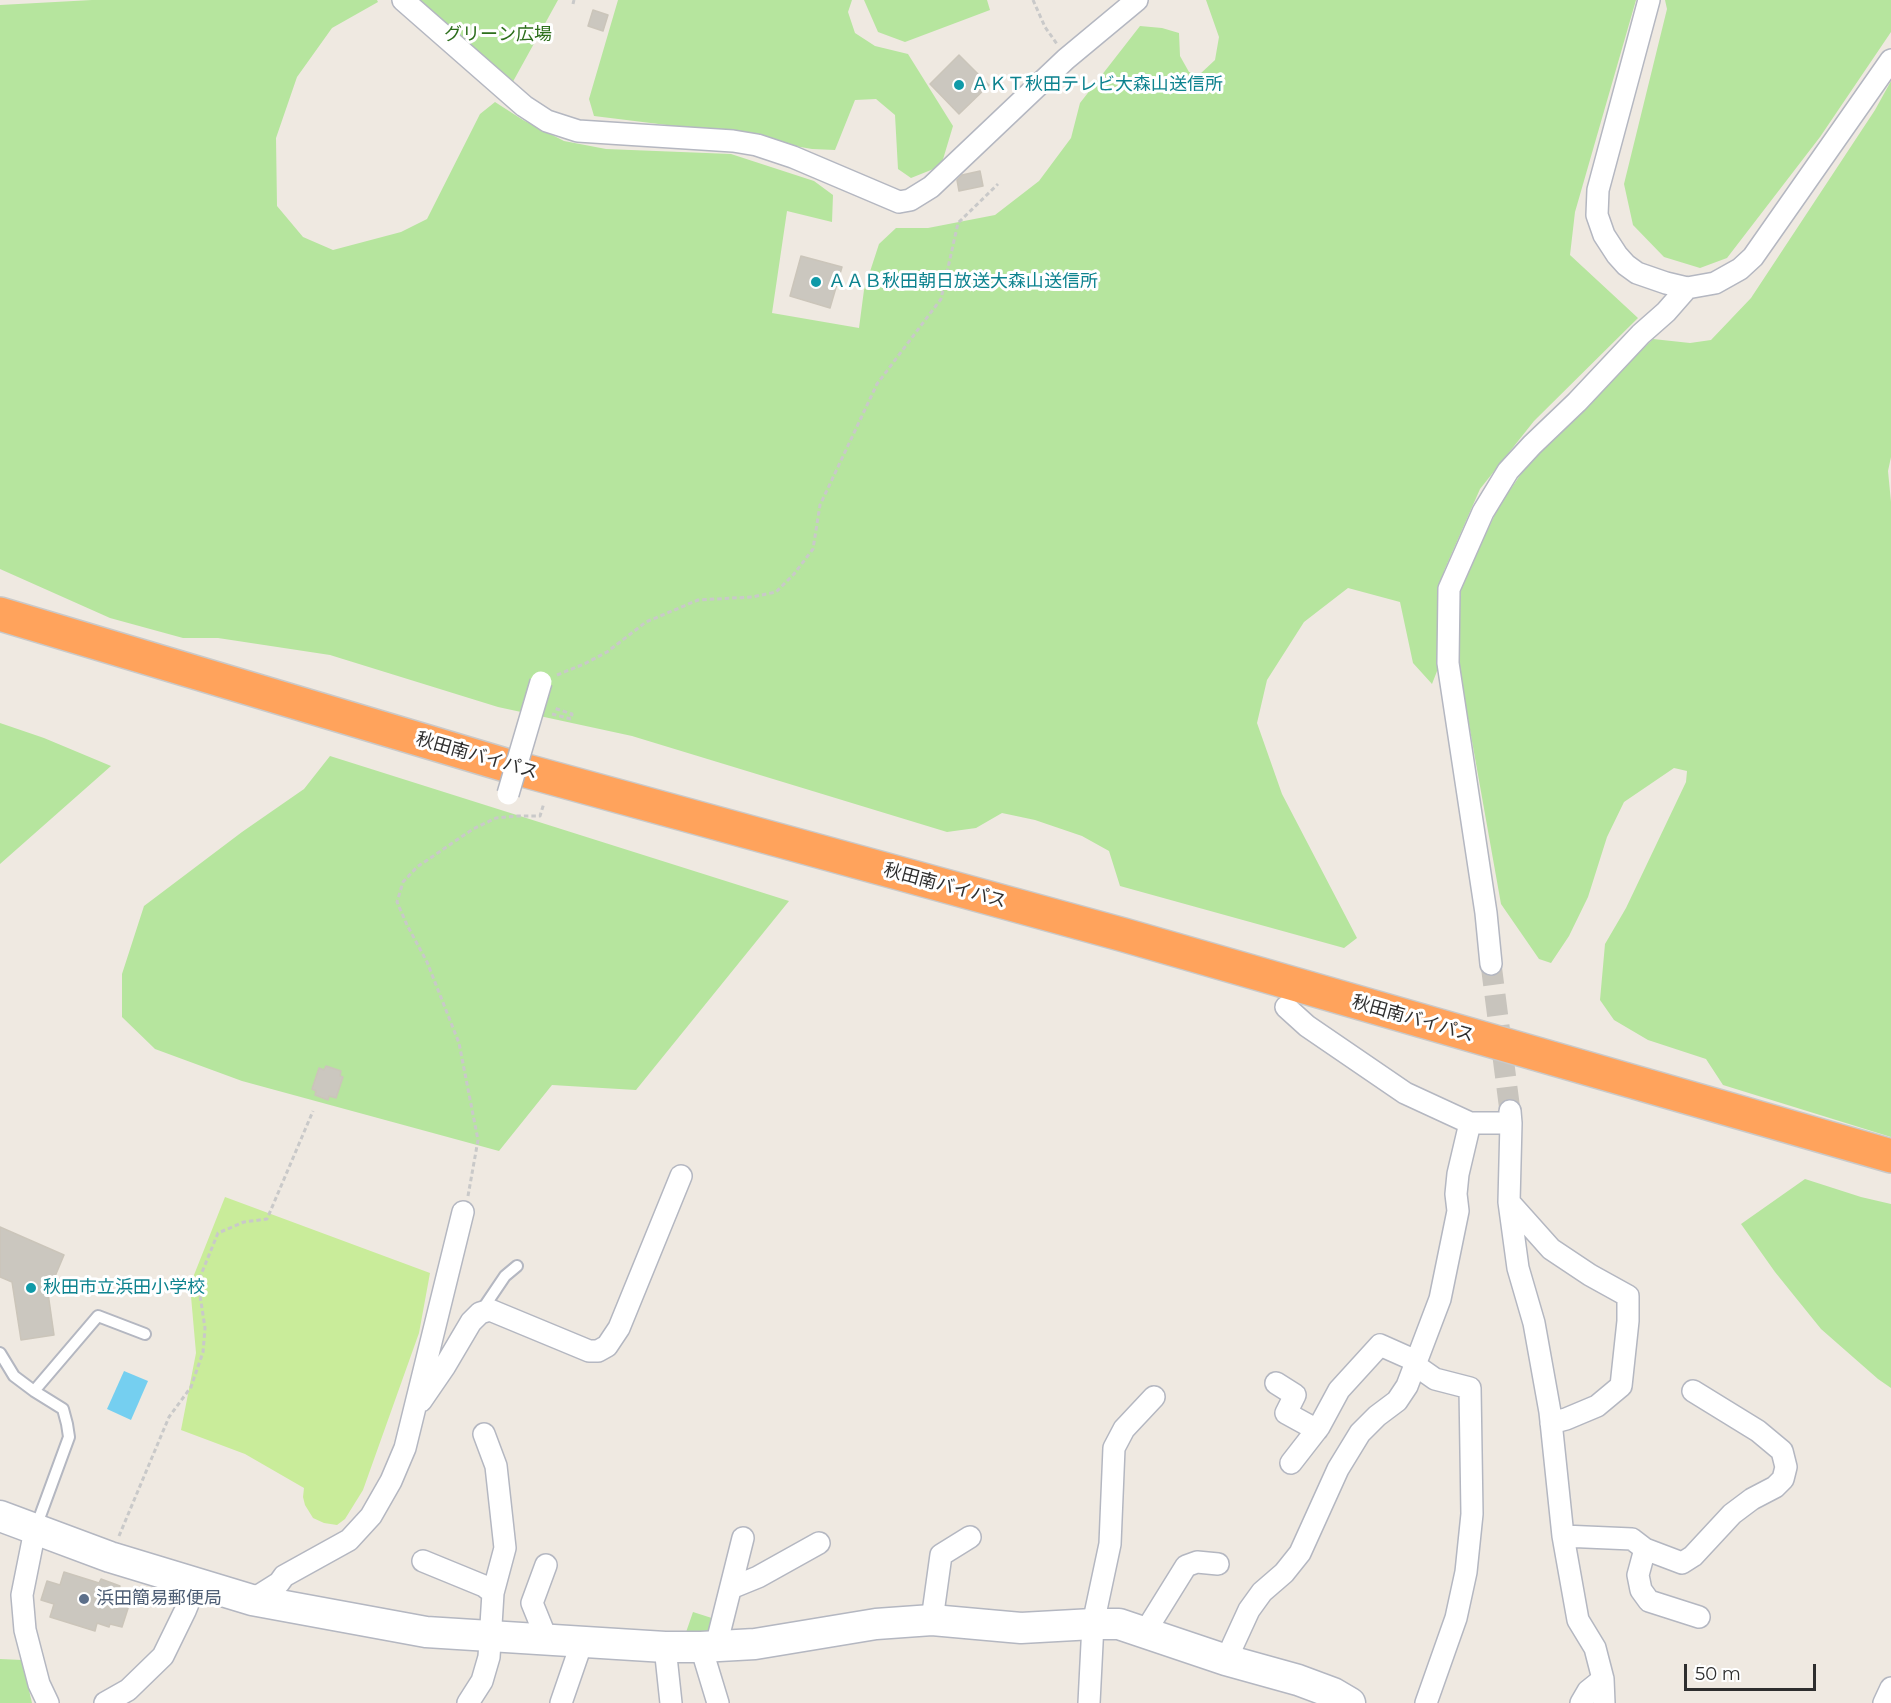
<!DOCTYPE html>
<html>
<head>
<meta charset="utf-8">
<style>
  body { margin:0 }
  #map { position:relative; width:1891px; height:1703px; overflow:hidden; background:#efe9e1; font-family:Montserrat,sans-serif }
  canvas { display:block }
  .scale { position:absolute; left:1684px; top:1664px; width:132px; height:27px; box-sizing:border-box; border:3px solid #2e2e2e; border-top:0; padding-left:8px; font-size:18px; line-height:21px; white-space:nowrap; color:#2e2e2e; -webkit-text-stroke:4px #fff; paint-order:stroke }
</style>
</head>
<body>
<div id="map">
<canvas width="1891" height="1703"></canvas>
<div class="scale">50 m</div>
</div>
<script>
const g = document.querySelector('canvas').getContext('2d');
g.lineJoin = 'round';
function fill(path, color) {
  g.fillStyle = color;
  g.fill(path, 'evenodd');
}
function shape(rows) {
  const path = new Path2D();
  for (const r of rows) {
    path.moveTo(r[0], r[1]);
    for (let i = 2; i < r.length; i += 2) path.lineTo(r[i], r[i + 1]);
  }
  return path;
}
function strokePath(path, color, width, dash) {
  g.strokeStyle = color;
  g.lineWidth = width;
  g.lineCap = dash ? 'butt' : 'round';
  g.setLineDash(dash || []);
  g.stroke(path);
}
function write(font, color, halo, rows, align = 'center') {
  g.font = font + ' Montserrat,"Noto Sans JP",sans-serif';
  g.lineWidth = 6;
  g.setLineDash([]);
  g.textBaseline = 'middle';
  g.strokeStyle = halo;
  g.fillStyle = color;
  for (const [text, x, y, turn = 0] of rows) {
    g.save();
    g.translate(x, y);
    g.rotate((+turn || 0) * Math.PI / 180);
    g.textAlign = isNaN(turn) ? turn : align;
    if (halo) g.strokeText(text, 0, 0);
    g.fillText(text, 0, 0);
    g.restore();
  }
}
fill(shape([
  [92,0,377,0,378,2,332,28,297,77,276,138,277,206,303,237,333,250,401,232,427,219,480,114,495,102,523,120,564,141,606,149,731,154,814,181,833,195,832,222,787,211,772,313,859,328,864,290,879,244,896,228,928,228,995,215,1039,181,1071,138,1080,103,1140,26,1162,28,1179,33,1180,56,1189,72,1200,74,1215,60,1219,37,1206,0,1636,0,1575,212,1570,255,1638,318,1534,421,1480,489,1444,571,1439,666,1432,684,1413,663,1400,602,1348,588,1304,622,1267,680,1257,723,1282,794,1357,938,1344,948,1120,886,1109,851,1082,836,1035,820,1002,813,976,828,947,832,632,736,498,707,330,655,218,638,183,638,110,618,0,569,0,5],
  [395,0,558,0,510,87],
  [618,0,852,0,848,12,855,33,875,46,908,54,953,126,941,166,911,178,898,169,895,115,876,99,855,100,835,150,812,149,691,128,594,116,589,99],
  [864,0,987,0,990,10,905,42,878,32],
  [1665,0,1891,0,1891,32,1820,137,1727,258,1700,268,1664,257,1633,225,1624,184,1667,9],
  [1891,81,1891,457,1888,471,1891,502,1891,1137,1723,1085,1706,1059,1648,1040,1614,1020,1600,1000,1605,944,1626,908,1686,782,1687,771,1674,768,1624,802,1607,837,1588,897,1569,936,1551,963,1539,959,1501,904,1454,640,1462,584,1499,506,1534,455,1653,339,1690,343,1711,340,1751,298,1875,110],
  [0,723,44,738,111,766,0,864],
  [330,756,789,901,636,1090,552,1085,499,1151,242,1081,155,1049,122,1017,122,974,144,906,242,832,304,789],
  [1805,1179,1861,1197,1891,1204,1891,1388,1878,1379,1821,1329,1775,1272,1741,1224],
  [693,1612,718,1620,713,1641,683,1641],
  [0,1659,22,1660,32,1703,0,1703]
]), '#b6e59e');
fill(shape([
  [225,1197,430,1273,419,1333,363,1490,345,1519,337,1525,324,1523,313,1518,305,1505,303,1497,304,1488,245,1454,181,1430,196,1353,190,1285]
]), '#c9ec9a');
fill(shape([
  [124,1371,148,1381,131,1420,107,1409]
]), '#75cff0');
const building = shape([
  [593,10,608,15,603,31,588,26,593,10],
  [959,55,989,85,959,114,930,84,959,55],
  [980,171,983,186,959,191,957,180,962,175,980,171],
  [801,256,842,267,830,308,790,296,801,256],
  [326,1066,341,1071,340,1076,343,1077,336,1098,329,1096,328,1100,315,1095,316,1091,312,1089,319,1068,324,1070,326,1066],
  [0,1227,64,1255,48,1293,54,1335,21,1340,12,1282,0,1277,0,1227],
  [64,1572,99,1583,101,1579,120,1586,119,1589,133,1593,122,1627,110,1624,109,1627,97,1623,95,1631,50,1617,54,1604,41,1600,47,1581,60,1585,64,1572]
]);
fill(building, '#cbc7bf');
strokePath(building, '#cbc5ba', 1.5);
strokePath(shape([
  [1491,964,1510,1111]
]), '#c8c4bd', 21, [21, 10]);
const lane = shape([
  [482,1310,505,1276,517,1266],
  [0,1353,14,1376,34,1391,63,1409,67,1424,69,1437,36,1527],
  [34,1391,98,1316,145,1334]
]);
const street = shape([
  [403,0,524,106,547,121,578,131,733,141,757,145,793,157,899,202,910,200,931,187,1066,59,1137,0],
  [1649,0,1598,190,1597,215,1604,235,1617,255,1626,265,1637,273,1666,283,1687,288,1715,283,1740,269,1753,257,1891,60],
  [1491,964,1486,913,1448,663,1449,589,1483,512,1508,471,1532,445,1577,402,1641,334,1666,312,1687,288],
  [1286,1007,1307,1026,1405,1093,1470,1123,1511,1123],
  [1510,1111,1511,1123,1509,1202,1518,1268,1534,1323,1550,1412,1563,1536,1578,1620,1595,1648,1603,1679,1604,1703],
  [1509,1202,1551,1249,1590,1275,1628,1296,1628,1321,1621,1386,1597,1406,1566,1419,1551,1423],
  [1415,1365,1435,1379,1470,1388,1472,1514,1466,1572,1456,1618,1426,1703],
  [1276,1383,1295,1395,1286,1413,1317,1430],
  [421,1401,445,1366,471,1322,480,1313,490,1310,589,1351,598,1351,607,1346,619,1328,681,1176],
  [484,1434,496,1466,505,1548,493,1593],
  [1291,1463,1319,1427,1339,1390,1380,1345,1416,1361],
  [35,1530,22,1595,25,1630,39,1684,48,1703],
  [1563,1536,1632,1539,1645,1549,1682,1563,1693,1556,1732,1514,1752,1499,1775,1487,1783,1479,1786,1467,1782,1451,1758,1431,1693,1391],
  [1645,1549,1638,1575,1641,1590,1649,1601,1699,1617],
  [423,1561,484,1586,493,1593,489,1657,482,1681,468,1703],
  [546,1565,532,1603,547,1640],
  [731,1588,758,1577,819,1543],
  [252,1600,279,1583,284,1576,349,1540,371,1516,391,1481,405,1448,463,1212],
  [932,1620,941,1555,970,1537],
  [1145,1632,1186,1566,1197,1562,1218,1564],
  [716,1646,743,1538],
  [665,1647,671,1703],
  [701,1647,718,1703],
  [1226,1660,1249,1610,1262,1592,1284,1573,1300,1553,1338,1469,1360,1433,1377,1416,1397,1401,1407,1386,1440,1299,1458,1211,1456,1194,1458,1174,1470,1123],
  [105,1703,128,1690,163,1656,185,1611,196,1584],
  [561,1703,582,1642],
  [1089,1703,1093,1624,1110,1544,1114,1448,1124,1429,1154,1397],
  [1581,1703,1588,1691,1603,1679],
  [1884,1703,1891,1688]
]);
const secondary = shape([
  [0,1516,110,1557,252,1600,426,1632,665,1647,701,1647,755,1644,876,1624,932,1620,1021,1628,1093,1624,1119,1624,1226,1660,1298,1680,1333,1693,1350,1703]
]);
const highway = shape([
  [0,614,512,767,1124,935,1891,1156]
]);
strokePath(lane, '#b4b7c1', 14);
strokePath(street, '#b4b7c1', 24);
strokePath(secondary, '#b4b7c1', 33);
strokePath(highway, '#c9c9c9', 36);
strokePath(shape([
  [1033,0,1045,27,1057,44],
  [573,4,574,0],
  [557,675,584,664,607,652,646,622,698,600,752,597,776,592,794,574,813,549,820,505,877,384,941,299,958,223,998,184],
  [552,714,571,719,572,714,554,708],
  [468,1196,478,1140,459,1043,427,962,407,925,397,902,403,882,417,867,473,829,496,818,515,816,540,816,544,803],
  [119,1536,169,1417,191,1387,203,1352,205,1328,198,1282,218,1233,244,1222,267,1219,313,1111]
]), '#c9c9c9', 3, [4.5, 3]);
strokePath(lane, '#fff', 10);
strokePath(street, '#fff', 21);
strokePath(secondary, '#fff', 30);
strokePath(highway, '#ffa35c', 33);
const streetBridge = shape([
  [508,794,541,682]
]);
strokePath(streetBridge, '#b4b7c1', 24, []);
strokePath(streetBridge, '#fff', 21);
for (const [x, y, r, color] of [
  [959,85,6,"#0f9aa8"],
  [816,282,6,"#0f9aa8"],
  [31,1288,6,"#0f9aa8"],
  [84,1599,6,"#5c6f8a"]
]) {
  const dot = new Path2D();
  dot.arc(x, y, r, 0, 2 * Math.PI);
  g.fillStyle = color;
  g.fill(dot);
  strokePath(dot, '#fff', 2);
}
write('18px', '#2c6e1b', '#fff', [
  ["グリーン広場",498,35]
]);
write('18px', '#0d838f', '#fff', [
  ["ＡＫＴ秋田テレビ大森山送信所",971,85],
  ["ＡＡＢ秋田朝日放送大森山送信所",828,282],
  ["秋田市立浜田小学校",43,1288]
], 'left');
write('18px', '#2e2e2e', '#fff', [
  ["秋田南バイパス",477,756,16],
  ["秋田南バイパス",945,886,15],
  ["秋田南バイパス",1413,1019,16]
]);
write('18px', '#4e5e75', '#fff', [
  ["浜田簡易郵便局",96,1599]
], 'left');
</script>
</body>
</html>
